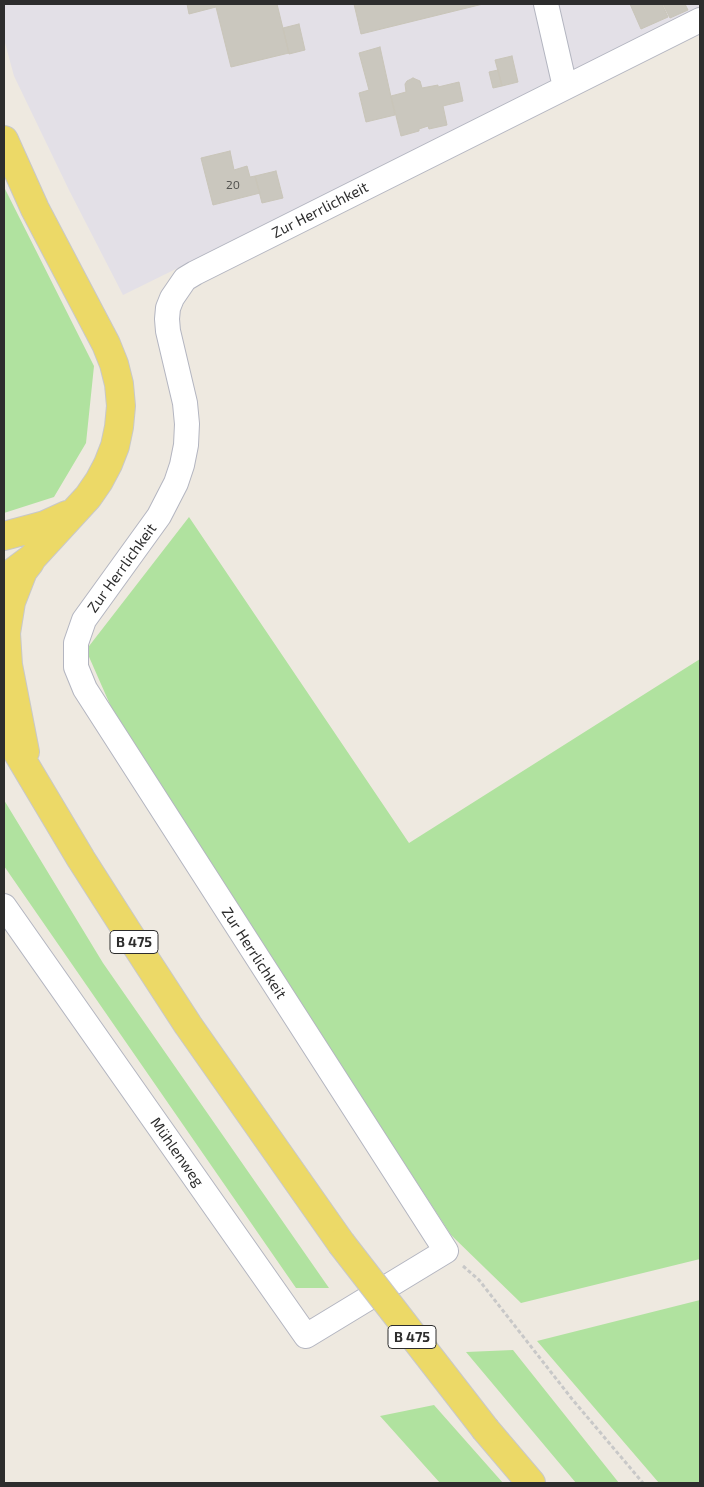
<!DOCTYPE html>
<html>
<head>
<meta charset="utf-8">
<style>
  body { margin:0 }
  #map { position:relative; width:704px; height:1487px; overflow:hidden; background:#eee9e0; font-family:"Exo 2",sans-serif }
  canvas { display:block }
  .frame { position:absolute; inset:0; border:5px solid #2d2d2d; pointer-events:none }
</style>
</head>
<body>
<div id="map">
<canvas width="704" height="1487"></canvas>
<div class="frame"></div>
</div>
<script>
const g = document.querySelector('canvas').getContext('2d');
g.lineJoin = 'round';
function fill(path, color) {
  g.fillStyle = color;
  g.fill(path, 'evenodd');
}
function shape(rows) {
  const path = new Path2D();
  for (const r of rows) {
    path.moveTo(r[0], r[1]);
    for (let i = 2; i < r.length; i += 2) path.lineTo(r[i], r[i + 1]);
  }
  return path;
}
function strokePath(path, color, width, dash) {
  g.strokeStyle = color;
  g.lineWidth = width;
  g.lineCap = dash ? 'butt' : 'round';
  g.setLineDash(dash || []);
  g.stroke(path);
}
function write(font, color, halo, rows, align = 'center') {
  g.font = font + ' "Exo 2",sans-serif';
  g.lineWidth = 4;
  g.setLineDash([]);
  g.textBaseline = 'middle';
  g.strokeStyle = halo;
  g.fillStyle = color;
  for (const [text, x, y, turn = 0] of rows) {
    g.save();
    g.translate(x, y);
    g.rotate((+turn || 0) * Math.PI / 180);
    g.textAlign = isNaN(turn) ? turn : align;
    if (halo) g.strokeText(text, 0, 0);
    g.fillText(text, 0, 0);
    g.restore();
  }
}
fill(shape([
  [4,4,700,4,700,11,123,295,69,190,14,76,4,39]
]), '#e3e0e7');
fill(shape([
  [4,187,94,366,86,443,54,497,4,513],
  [189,517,409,843,700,659,700,1259,521,1303,451,1235,119,725,86,650],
  [4,800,103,963,329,1288,296,1288,4,866],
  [700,1300,700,1483,659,1483,537,1341],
  [513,1350,619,1483,576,1483,466,1352],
  [434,1405,503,1483,440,1483,380,1416]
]), '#b0e29f');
const building = shape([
  [187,4,277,4,289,53,231,67,216,7,189,14,187,4],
  [354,4,483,4,361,34,354,4],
  [630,4,662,4,668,17,641,29,630,4],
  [663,4,685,4,688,10,670,18,663,4],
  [299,24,305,50,289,54,283,28,299,24],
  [380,47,395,115,366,122,359,93,369,90,359,53,380,47],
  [512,56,518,82,502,86,495,60,512,56],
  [498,70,502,86,493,88,489,72,498,70],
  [413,78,420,81,422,88,438,85,438,87,459,82,463,101,443,106,447,125,429,129,428,126,419,129,419,131,401,136,391,96,406,92,405,84,407,81,413,78],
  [230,151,234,170,247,166,250,177,255,176,260,193,213,205,201,158,230,151],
  [276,171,283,198,262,203,255,176,276,171]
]);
fill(building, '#cac7be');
strokePath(building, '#c9c5b9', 1);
const minor = shape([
  [546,4,565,87],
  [4,906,306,1336,446,1251,85,689,76,667,76,643,84,620,159,516,176,483,182,465,186,445,187,424,185,403,168,331,167,319,168,308,172,298,185,279,195,273,700,20]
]);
const major = shape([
  [4,140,35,209,106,344,114,364,119,384,121,406,119,427,115,446,108,464,99,481,88,497,32,558,4,579],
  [4,536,45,525,67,515],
  [4,730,81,859,134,942,188,1025,341,1243],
  [25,752,8,665,6,633,11,602,23,571,30,562],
  [486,1430,531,1483]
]);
strokePath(minor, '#b3b5c0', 26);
strokePath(major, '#c8c8c8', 30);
strokePath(shape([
  [463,1266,479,1280,572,1399,643,1483]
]), '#c8c8c8', 3, [4, 2.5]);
strokePath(minor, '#fff', 24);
strokePath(major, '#ecd967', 28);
const majorBridge = shape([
  [341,1243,486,1430]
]);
strokePath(majorBridge, '#c8c8c8', 30, []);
strokePath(majorBridge, '#ecd967', 28);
write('12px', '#545451', null, [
  ["20",233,185]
]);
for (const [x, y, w] of [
  [134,942,48],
  [412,1337,48]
]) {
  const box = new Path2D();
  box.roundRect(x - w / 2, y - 11.5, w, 23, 4);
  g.fillStyle = '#fff';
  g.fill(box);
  strokePath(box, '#2d2d2d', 1);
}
write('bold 14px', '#2d2d2d', null, [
  ["B 475",134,942],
  ["B 475",412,1337]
]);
write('15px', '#2d2d2d', '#fff', [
  ["Zur Herrlichkeit",320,210,-27],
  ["Zur Herrlichkeit",122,568,-54],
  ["Zur Herrlichkeit",254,953,57],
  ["Mühlenweg",177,1152,55]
]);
</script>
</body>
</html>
